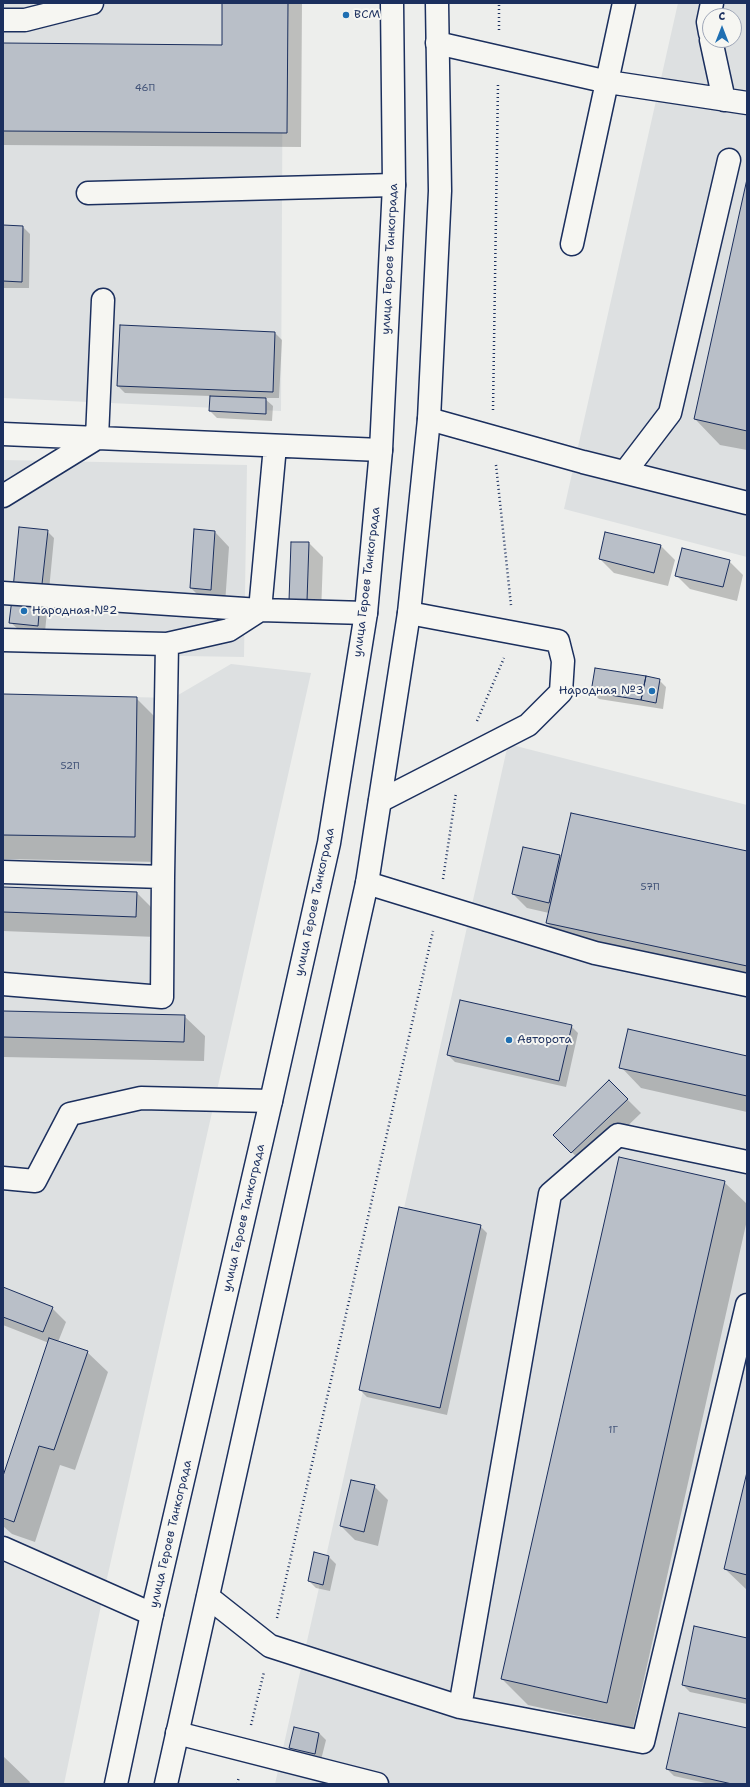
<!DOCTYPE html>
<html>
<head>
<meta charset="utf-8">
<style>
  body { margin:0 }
  #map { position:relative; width:750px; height:1787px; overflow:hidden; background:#edeeec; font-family:"Shantell Sans",sans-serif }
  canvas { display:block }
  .frame { position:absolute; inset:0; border:4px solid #1b2f5e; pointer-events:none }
  .north { position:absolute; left:702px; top:8px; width:40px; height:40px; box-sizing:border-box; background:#f6f6f2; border:1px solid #9ea6b7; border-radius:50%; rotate:0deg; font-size:11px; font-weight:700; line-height:16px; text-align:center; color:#1b2f5e }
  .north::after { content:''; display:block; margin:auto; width:14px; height:18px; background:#1f6fb2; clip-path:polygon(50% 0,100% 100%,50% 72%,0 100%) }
</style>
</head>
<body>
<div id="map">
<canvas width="750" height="1787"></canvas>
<div class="frame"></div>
<div class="north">С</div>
</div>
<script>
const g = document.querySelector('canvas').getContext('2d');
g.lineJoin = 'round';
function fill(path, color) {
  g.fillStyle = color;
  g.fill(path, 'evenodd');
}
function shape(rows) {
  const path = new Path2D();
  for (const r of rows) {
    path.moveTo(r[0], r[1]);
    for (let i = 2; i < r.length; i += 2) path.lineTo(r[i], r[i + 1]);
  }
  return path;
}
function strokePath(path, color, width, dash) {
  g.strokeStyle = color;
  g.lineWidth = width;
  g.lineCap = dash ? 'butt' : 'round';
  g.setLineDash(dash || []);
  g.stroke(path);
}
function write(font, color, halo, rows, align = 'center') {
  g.font = font + ' "Shantell Sans",sans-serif';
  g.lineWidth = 4;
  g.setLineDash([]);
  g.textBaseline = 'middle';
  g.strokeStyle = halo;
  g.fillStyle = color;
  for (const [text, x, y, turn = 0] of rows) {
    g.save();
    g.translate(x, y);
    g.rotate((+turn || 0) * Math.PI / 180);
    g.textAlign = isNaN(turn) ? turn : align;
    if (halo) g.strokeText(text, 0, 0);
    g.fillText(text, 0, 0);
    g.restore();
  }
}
fill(shape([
  [3,3,283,3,281,411,3,398],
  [678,3,747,3,747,557,564,509],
  [710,16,734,16,734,40,710,40],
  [3,460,247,465,244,657,3,653],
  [231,664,311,673,103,1596,64,1784,3,1784,3,694,173,698],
  [508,744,747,805,747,1784,275,1784]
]), '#dde0e1');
fill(shape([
  [223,3,302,3,301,147,3,145,3,44,223,46],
  [747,184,747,450,720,445,695,419],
  [3,226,23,227,30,234,29,288,3,288],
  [275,333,282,340,279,398,264,398,273,406,272,421,217,418,210,411,210,396,125,393,118,386],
  [47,531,54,538,45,632,18,629,10,622],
  [195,531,215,532,229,547,225,604,205,602,191,588],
  [309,543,323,557,321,615,304,614],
  [661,546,675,560,668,586,614,573,600,559],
  [729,561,743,575,737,601,690,589,676,575],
  [659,680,666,687,663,709,599,699,592,692],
  [3,695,136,698,162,724,160,862,3,859],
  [747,852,747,986,572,948,547,923,549,913,527,908,513,894,560,856,561,858],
  [3,888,137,893,157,913,156,937,3,931],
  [3,1012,184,1016,205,1036,204,1061,3,1057],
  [571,1026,578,1033,566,1087,455,1062,448,1055],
  [747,1057,747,1112,641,1088,621,1067],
  [609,1081,641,1113,586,1166,554,1135],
  [724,1182,747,1204,747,1220,633,1728,528,1705,502,1679],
  [480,1226,487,1233,447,1415,367,1397,360,1390],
  [3,1288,52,1308,66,1322,58,1342,87,1352,108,1372,75,1470,60,1465,35,1542,12,1534,3,1526,3,1479,49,1343,3,1325],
  [747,1476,747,1590,725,1569],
  [374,1486,388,1500,378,1546,355,1540,341,1526],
  [315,1553,329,1557,336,1564,330,1591,316,1588,309,1581],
  [747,1639,747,1704,690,1692,683,1685],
  [747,1729,747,1784,710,1784,674,1776,667,1769],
  [319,1733,326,1740,321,1760,297,1755,290,1748],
  [3,1756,30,1782,29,1784,3,1784]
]), '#0003');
const building = shape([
  [222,3,288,3,287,133,3,131,3,43,222,45,222,3],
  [747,179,747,431,694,419,747,179],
  [3,225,23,226,22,282,3,281,3,225],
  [120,325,275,332,273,392,117,386,120,325],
  [210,396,266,398,266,414,209,411,210,396],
  [19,527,48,530,40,602,12,599,19,527],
  [194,529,215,531,211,590,190,588,194,529],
  [605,532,661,545,654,573,599,559,605,532],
  [291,542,309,542,307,601,289,601,291,542],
  [682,548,730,560,723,587,675,576,682,548],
  [12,599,40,602,38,626,9,623,12,599],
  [595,668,646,676,641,700,591,692,595,668],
  [646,676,660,679,656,703,641,700,646,676],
  [3,694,137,697,135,837,3,835,3,694],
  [571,813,747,851,747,966,546,923,571,813],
  [523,847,560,855,549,903,512,894,523,847],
  [3,887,137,892,136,917,3,912,3,887],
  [460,1000,572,1025,559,1081,447,1055,460,1000],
  [3,1011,185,1015,184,1042,3,1037,3,1011],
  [628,1029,747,1056,747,1096,619,1068,628,1029],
  [609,1080,628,1099,571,1153,553,1135,609,1080],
  [619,1157,725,1181,607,1703,501,1679,619,1157],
  [399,1207,481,1225,440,1408,359,1390,399,1207],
  [3,1287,53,1307,43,1332,3,1317,3,1287],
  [49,1338,88,1351,54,1450,39,1446,14,1522,3,1518,3,1476,49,1338],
  [747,1472,747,1575,724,1569,747,1472],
  [351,1480,375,1485,364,1532,340,1526,351,1480],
  [314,1552,329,1556,323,1585,308,1581,314,1552],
  [694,1626,747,1638,747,1699,682,1685,694,1626],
  [679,1713,747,1728,747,1784,732,1784,666,1769,679,1713],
  [294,1727,319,1733,315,1754,289,1748,294,1727]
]);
fill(building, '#b9bfc8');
strokePath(building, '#1b2f5e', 1);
const minor = shape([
  [3,20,25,20,92,3],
  [710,33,708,22,712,3],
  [711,40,724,100],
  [437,43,608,82,747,103],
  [88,193,394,185],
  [572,244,624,3],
  [429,419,583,462,747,503],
  [3,434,381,450],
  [625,472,670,413,729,160],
  [3,496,97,438,103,300],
  [3,593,260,610,366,613],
  [3,640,167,644],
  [380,801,528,725,561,692,563,661,558,641,409,613],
  [3,872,163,877,167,644,229,630,260,610,275,446],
  [367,883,595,953,747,985],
  [3,984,162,997,163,877],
  [3,1178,35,1181,70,1114,141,1098,271,1101],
  [3,1548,152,1614],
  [208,1597,270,1646,460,1707,643,1742,747,1305],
  [460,1707,550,1194,618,1135,747,1162],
  [177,1733,377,1784]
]);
const major = shape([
  [116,1784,152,1614,271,1101,329,843,366,613,381,450,394,185,392,3],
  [166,1784,367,883,409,613,429,419,440,191,437,3]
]);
strokePath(minor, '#1b2f5e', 25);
strokePath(major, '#1b2f5e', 25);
strokePath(shape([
  [499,30,499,3],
  [493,410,498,83],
  [496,465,511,605],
  [477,721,504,658],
  [443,879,456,793],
  [277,1618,433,931],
  [251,1725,264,1672],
  [237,1784,239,1777]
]), '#1b2f5e', 2.5, [1, 3]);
strokePath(minor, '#f6f6f2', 22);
strokePath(major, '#f6f6f2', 22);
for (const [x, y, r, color] of [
  [346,15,4,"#1f6fb2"],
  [24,611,4,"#1f6fb2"],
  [652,691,4,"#1f6fb2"],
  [509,1040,4,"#1f6fb2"]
]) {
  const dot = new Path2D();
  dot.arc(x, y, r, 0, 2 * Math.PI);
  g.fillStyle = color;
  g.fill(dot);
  strokePath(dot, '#f6f6f2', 1.5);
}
write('10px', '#425378', null, [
  ["46П",145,88],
  ["52П",70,766],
  ["57П",650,887],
  ["1Г",613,1430]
]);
write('12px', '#1b2f5e', '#f6f6f2', [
  ["ВСМ",354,15],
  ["Народная №2",32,611],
  ["Народная №3",644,691,"right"],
  ["Авторота",517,1040]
], 'left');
write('12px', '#1b2f5e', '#f6f6f2', [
  ["улица Героев Танкограда",390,259,-87],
  ["улица Героев Танкограда",367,582,-83],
  ["улица Героев Танкограда",315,902,-78],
  ["улица Героев Танкограда",244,1218,-77],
  ["улица Героев Танкограда",171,1534,-77]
]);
</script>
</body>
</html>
